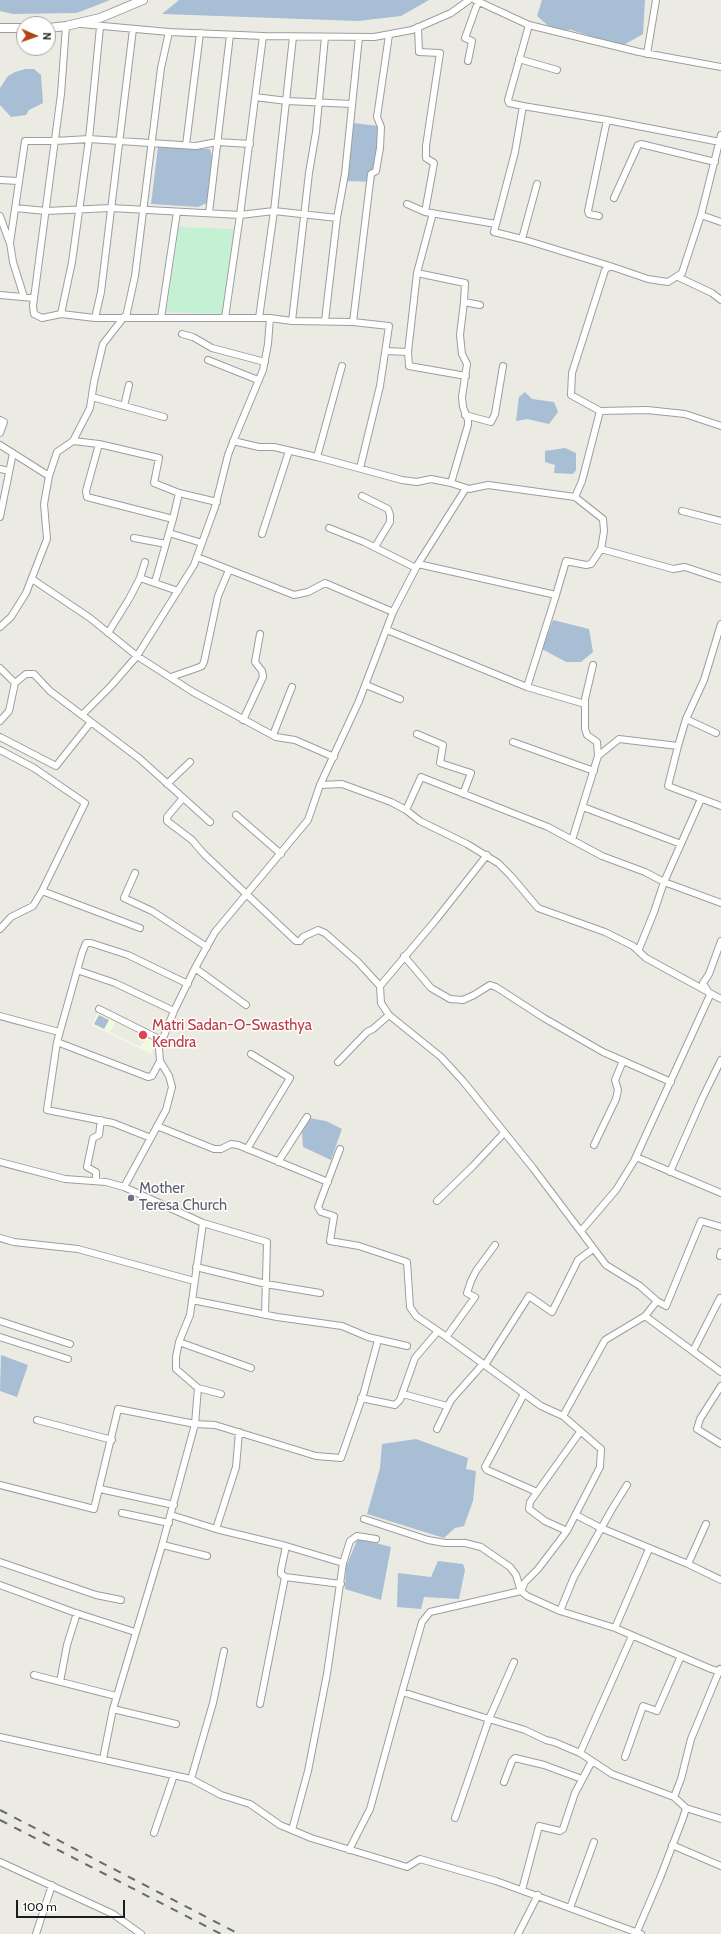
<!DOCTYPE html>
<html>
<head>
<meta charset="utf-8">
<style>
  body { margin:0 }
  #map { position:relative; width:721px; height:1934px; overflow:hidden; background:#ecebe3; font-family:Cabin,sans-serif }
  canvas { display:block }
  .north { position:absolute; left:16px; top:16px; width:40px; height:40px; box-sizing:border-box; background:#fff; border:1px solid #a4a4a4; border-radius:50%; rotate:92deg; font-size:11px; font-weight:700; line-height:16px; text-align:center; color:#1c1c1c }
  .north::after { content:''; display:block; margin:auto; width:14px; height:18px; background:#af4319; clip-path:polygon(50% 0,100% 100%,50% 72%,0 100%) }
  .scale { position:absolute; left:16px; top:1900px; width:109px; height:18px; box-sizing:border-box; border:2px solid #1c1c1c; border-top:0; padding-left:5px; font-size:12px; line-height:14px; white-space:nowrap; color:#1c1c1c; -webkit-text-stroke:3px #fff; paint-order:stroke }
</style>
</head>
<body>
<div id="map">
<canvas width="721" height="1934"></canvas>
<div class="north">N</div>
<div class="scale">100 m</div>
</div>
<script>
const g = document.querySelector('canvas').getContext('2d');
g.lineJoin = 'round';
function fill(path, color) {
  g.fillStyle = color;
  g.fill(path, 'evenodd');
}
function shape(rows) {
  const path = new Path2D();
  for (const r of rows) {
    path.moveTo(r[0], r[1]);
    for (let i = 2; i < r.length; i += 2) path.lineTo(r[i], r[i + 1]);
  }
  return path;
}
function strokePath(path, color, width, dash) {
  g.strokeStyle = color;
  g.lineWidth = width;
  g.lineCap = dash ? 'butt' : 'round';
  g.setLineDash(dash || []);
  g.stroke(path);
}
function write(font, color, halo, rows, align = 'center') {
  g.font = font + ' Cabin,sans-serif';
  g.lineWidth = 3;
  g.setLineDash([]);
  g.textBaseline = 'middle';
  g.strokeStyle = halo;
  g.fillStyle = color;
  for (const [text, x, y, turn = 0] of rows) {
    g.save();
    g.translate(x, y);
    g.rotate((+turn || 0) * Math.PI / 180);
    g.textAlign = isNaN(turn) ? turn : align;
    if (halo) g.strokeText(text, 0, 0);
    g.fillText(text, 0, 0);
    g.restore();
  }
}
fill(shape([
  [98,1012,157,1041,151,1054,92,1025],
  [115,1022,146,1037,141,1047,110,1032]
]), '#f2fade');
fill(shape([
  [179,227,234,229,222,314,166,312]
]), '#c4f1d4');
fill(shape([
  [0,0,110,0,77,13,13,14,0,11],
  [179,0,429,0,401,16,358,21,162,14],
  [542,0,645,0,643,34,622,46,571,30,552,29,537,16],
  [26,69,34,69,41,75,43,103,29,110,26,115,11,117,0,105,0,88,8,76,15,72],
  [353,123,379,126,374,182,347,181],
  [158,147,210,149,212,156,207,203,198,207,151,204],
  [525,392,532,399,554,402,558,412,549,424,527,419,516,421,519,397],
  [565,448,576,453,576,470,573,474,554,473,555,465,545,462,545,451],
  [553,620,589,629,593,652,581,662,566,662,542,649],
  [99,1015,109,1020,104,1029,94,1024],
  [309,1118,326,1121,342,1129,331,1160,303,1147,302,1132],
  [1,1355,28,1365,17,1397,0,1391],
  [416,1439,468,1458,466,1469,476,1471,473,1501,464,1526,455,1528,444,1538,367,1514,380,1468,382,1444],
  [358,1538,391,1547,381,1600,345,1589,346,1567],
  [438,1561,463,1564,465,1570,459,1599,424,1597,421,1609,397,1607,398,1573,431,1577]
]), '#a8bed4');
const minor = shape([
  [475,0,529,25,639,52,721,67],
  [81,24,169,32,263,36,374,37,412,30,451,13,469,0],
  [529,25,508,100,509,103,523,106,515,152,494,232,522,239,610,266],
  [66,26,61,94,33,306,34,314,42,318,61,314,95,318,270,318,292,321,353,322,389,326,380,386,360,468],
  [418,27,419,52,440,53,426,146,426,158,434,163,425,212,496,224],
  [263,36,240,215,274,211,337,218,345,174,359,37],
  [647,54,656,0],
  [519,59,557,70],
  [468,61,472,41,465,38,478,2],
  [255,97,287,101,352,104],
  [523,106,607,120,720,142],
  [186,145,200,33],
  [0,180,18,181],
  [614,198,638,145,641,144,715,162],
  [407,204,425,212],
  [15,208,46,211,111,208,240,215,225,318],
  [209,213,230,35],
  [433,213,417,273,465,283,464,302,480,305],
  [701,215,721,135],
  [0,216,9,241],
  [599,216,589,214,588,211,607,120],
  [522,239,537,184],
  [678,277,712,293,721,300],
  [0,295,34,298],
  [24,297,13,262,10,243,25,141,55,141,89,139,196,146,217,142,250,144],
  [61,314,72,262,89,139,100,27],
  [126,317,135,276,161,68,169,32],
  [95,318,101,292,133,29],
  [161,318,177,212],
  [259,318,274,211,293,37],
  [292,321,309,173,316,132,325,37],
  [325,321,337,218],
  [353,322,371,174,376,171,380,148,381,127,377,117,389,35],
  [182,334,193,337,212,348,265,362],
  [386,351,408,352,417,273],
  [408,352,409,366,466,376],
  [208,360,258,380],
  [92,397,164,417],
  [124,406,129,385],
  [600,411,647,410,685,414,721,426],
  [465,415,491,422,495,414,503,366],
  [0,420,4,422,0,433],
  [73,441,99,444,159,458,154,483,179,493,217,502],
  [233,441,259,447,274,447,317,457,402,480,417,482,431,479,451,483,466,488],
  [99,444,86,491,87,497,173,519,155,582],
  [0,445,49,476],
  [317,457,342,366],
  [0,469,9,471],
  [451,483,468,425,468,420,463,407,462,397,467,364,462,354,460,335,464,302],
  [362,496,388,509,390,515,390,522,375,547],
  [682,511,721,521],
  [0,517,13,453],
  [173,519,179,493],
  [329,528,364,542,416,568],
  [169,533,202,543],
  [262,534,289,451],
  [134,538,166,544],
  [601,549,673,569,685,567,721,579],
  [197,557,294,595,308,592,325,583,393,612],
  [418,564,556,595,566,561,586,565,591,564,601,549,604,531,603,519,575,497],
  [140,578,145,562],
  [32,579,90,618,137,656,193,692,276,737,295,740,334,757],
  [0,627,11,617,26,593,47,539,44,504,49,476,57,452,73,441,90,408,94,382,103,344,124,317],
  [387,630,527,687,585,704],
  [108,633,129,599,140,578,178,591],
  [593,665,585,699,585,729,587,735,597,742,598,756],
  [0,668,15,683],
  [171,677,197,668,202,666,204,662,218,596,229,570],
  [366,685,400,699],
  [527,687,556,595],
  [82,715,110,687,137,656,194,565,215,507,228,455,235,437,263,370,268,344,270,318],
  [686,719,716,733],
  [243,720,263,677,262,671,255,662,260,634],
  [0,721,9,711,15,683,26,674,34,674,50,691,140,759,210,822],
  [417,734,443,745,440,763,471,773,463,794],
  [273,735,292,687],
  [0,737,56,766,91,722],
  [513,742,594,771],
  [678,746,668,786,721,806],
  [0,750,34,768,85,803,42,891,33,906,11,917,0,929],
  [167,784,190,762],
  [320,785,342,784,391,802,406,810,421,777,548,827,602,856,645,872,664,882,721,903],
  [183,798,167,817,167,821,192,840,204,854,296,941,300,941,303,937,318,930,325,933,358,962,380,986,381,1003,389,1015,441,1057,463,1081,533,1168,606,1265,640,1286,657,1301,645,1316,605,1340,563,1416,601,1449,600,1467,567,1531,538,1569,525,1582,521,1591,527,1596,560,1611,615,1628,711,1669,721,1672],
  [583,807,681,844],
  [406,810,420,821,467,844,498,863,511,876,538,908,605,932,633,946,646,958,721,999],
  [236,815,281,854],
  [572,840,598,756,619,739,678,746,686,719,704,680,721,624],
  [135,873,124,898,152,911,207,947],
  [42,891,140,928],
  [639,949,654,912,664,882,701,799],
  [404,956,431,988,450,999,463,1000,474,995,490,985,496,987,544,1018,603,1052,671,1082],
  [195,968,246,1005],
  [77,970,115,983,174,1011],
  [380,986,435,921,487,855],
  [99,1009,161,1040],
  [0,1016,59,1032],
  [57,1042,148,1077,152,1076,160,1061],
  [338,1062,367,1032,373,1029,389,1015],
  [157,1126,214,1149,221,1149,231,1144,238,1145,328,1182],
  [151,1138,113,1123,47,1110,57,1042,82,953,86,943,91,943,128,955,188,984],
  [594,1145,616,1099,618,1090,615,1080,623,1061],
  [247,1149,290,1078,251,1054],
  [340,1149,318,1207,321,1212,334,1216,330,1241,359,1246,407,1262,410,1307,416,1316,438,1331,415,1358,400,1400,395,1405,361,1398],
  [636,1157,721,1193],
  [0,1162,65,1179,106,1182,124,1187,203,1223,190,1315,179,1342,176,1357,176,1369,198,1388,195,1424,161,1549,113,1709,103,1759],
  [278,1162,307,1117],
  [670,1172,702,1099,721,1060],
  [96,1181,96,1172,87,1167,93,1138,99,1135,101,1120],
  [124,1187,166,1110,172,1087,169,1076,160,1061,159,1048,174,1011,195,968,215,932,308,820,320,785,359,701,393,612,418,564,466,488,469,489,488,485,575,497,582,481,600,411,571,395,572,373,605,270,610,266,648,279,668,282,682,273,701,215,721,222],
  [437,1201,473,1166,504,1133],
  [203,1223,267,1242,265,1315],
  [581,1231,616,1190,634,1161,710,995,703,983,709,974,721,941],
  [0,1238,14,1242,78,1249,194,1281],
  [720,1256,721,1252],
  [196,1267,266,1284,320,1293],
  [192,1300,277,1317,342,1326,368,1337,407,1346],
  [657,1301,666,1306,701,1221,721,1227],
  [645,1316,721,1372],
  [0,1321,70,1344],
  [438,1331,541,1406,563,1416],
  [447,1336,475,1297,467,1293,471,1281,476,1271,495,1245],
  [0,1337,68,1359],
  [179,1342,251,1368],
  [693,1351,720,1298],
  [485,1365,529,1296,552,1312,578,1260,593,1249],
  [721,1386,700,1419,697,1429,721,1444],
  [198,1388,221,1394],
  [403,1394,447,1406],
  [524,1394,485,1467,487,1470,537,1492],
  [37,1420,112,1440],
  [437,1429,451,1400,483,1364],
  [0,1485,94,1509,118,1409,195,1424,215,1425,316,1456,341,1458,364,1392,378,1340],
  [100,1489,174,1505],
  [122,1513,169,1523],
  [171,1515,216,1529,286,1546,343,1563,327,1674,308,1771,292,1830],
  [576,1515,601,1528,688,1564],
  [364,1519,428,1540,445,1543,465,1543,481,1547,510,1567,516,1575,521,1591,430,1612,422,1622,402,1692],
  [706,1524,688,1564,721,1580],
  [216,1529,236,1467,239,1432],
  [567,1531,545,1521,529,1509,530,1502,580,1432],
  [163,1545,207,1556],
  [0,1562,96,1595,121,1600],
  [343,1563,350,1541,357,1536,376,1539],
  [285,1577,281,1574,281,1570,286,1546],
  [0,1585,73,1612,135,1632],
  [560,1611,574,1577,612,1509,627,1485],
  [615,1628,649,1549],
  [34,1675,116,1696],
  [60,1682,67,1645,77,1613],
  [260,1704,285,1577,341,1584],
  [113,1709,176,1724],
  [0,1737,191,1779,221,1795,250,1804,280,1825,311,1838,407,1867,420,1859,496,1881,641,1934],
  [580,1753,632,1636],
  [625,1757,643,1706,657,1711,681,1656],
  [191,1779,213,1703,224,1651],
  [504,1782,512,1761,515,1758,544,1765,582,1779],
  [686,1808,721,1819],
  [455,1818,489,1719,525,1730,546,1740,554,1742,580,1753,612,1774,674,1797],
  [154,1833,174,1775],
  [672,1845,721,1866],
  [349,1850,370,1809,402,1692,489,1719,514,1662],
  [0,1862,113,1914,141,1934],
  [522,1890,539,1826,560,1831,563,1829,575,1793,592,1761],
  [570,1908,594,1842],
  [36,1934,52,1885],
  [518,1934,538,1895],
  [636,1934,660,1878,683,1818,686,1808,674,1797,681,1779,691,1739,720,1669]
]);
const tertiary = shape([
  [0,28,24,28],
  [48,28,66,26,100,18,143,0]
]);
strokePath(minor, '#9d9d9d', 8);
strokePath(tertiary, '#9d9d9d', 10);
strokePath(minor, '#fff', 6);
strokePath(tertiary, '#fff', 8);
strokePath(shape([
  [0,1810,239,1934],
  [0,1820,221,1934]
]), '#6a6a6a', 2, [8, 8]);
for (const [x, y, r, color] of [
  [143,1035,5,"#e0444e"],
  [131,1198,4,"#6b7280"]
]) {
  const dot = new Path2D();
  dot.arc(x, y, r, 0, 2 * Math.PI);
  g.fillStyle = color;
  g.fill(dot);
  strokePath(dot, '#fff', 1.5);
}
write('15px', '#be3a42', '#fff', [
  ["Matri Sadan-O-Swasthya",152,1026],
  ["Kendra",152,1043]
], 'left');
write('15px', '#5b616d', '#fff', [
  ["Mother",139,1189],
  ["Teresa Church",139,1206]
], 'left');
</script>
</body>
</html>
